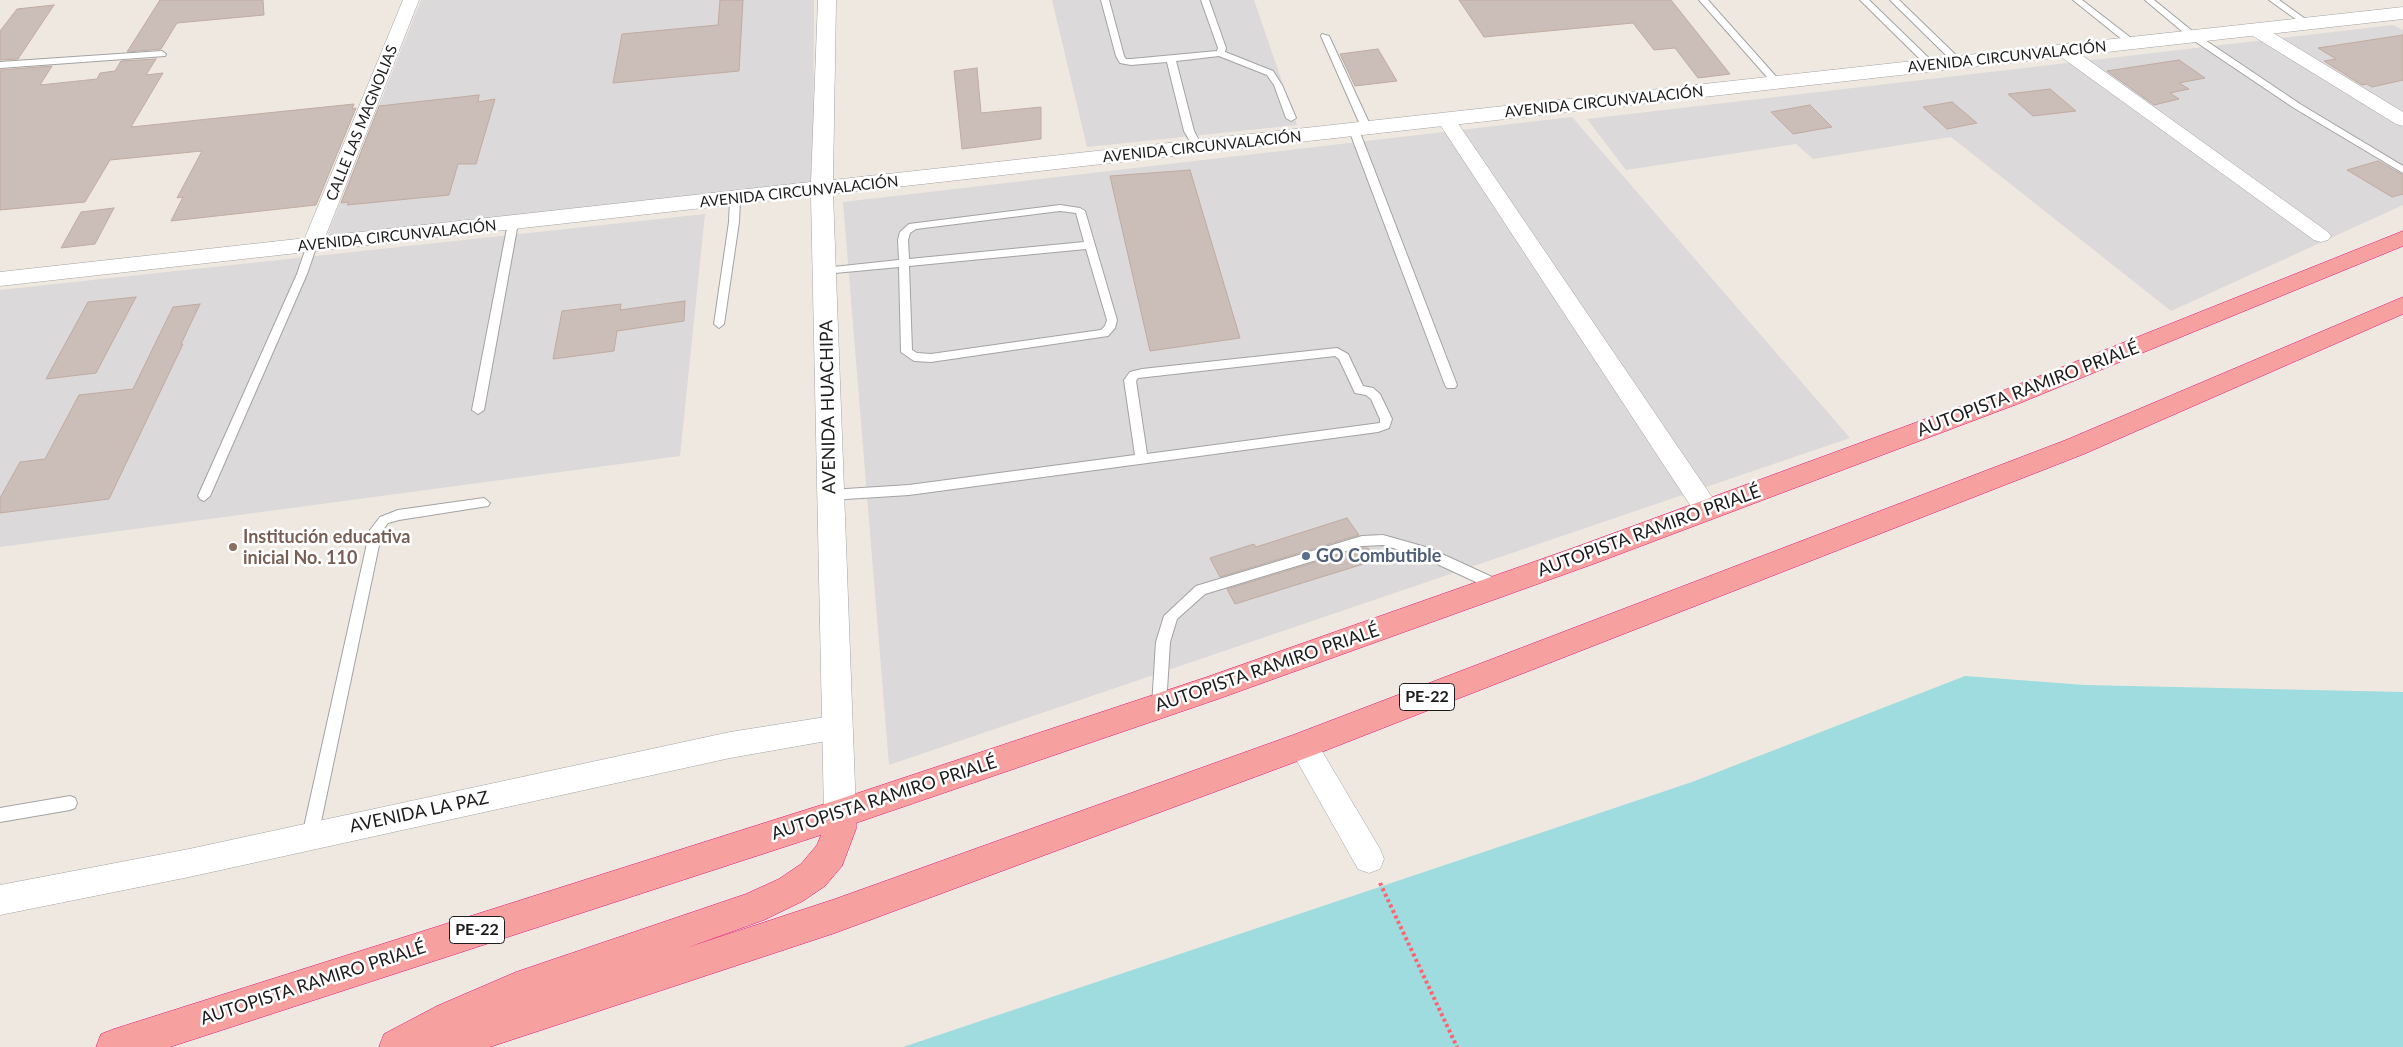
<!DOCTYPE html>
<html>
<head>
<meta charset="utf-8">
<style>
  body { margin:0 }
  canvas { display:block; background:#efe8e1 }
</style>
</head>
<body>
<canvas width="2403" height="1047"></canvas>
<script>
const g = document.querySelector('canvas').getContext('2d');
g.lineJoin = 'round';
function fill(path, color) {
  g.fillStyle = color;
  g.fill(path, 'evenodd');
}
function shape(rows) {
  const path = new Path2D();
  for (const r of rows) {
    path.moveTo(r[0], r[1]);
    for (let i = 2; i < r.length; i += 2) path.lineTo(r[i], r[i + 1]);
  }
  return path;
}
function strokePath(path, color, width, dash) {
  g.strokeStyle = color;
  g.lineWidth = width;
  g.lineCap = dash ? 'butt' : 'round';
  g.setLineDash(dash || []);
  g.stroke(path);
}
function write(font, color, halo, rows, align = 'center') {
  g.font = font + ' Lato,sans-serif';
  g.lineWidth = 5;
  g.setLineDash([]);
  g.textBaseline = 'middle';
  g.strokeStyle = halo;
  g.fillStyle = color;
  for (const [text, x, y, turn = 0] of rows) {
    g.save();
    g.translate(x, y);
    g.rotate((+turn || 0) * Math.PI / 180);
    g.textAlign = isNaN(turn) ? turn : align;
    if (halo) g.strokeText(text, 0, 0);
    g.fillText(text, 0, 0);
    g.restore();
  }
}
fill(shape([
  [421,0,814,0,813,185,326,238],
  [1052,0,1254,0,1297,125,1087,147],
  [2393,25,2403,30,2403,205,2171,311,1951,137,1813,159,1796,144,1626,170,1587,119],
  [1572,117,1850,438,889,765,843,202],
  [705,214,680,456,0,547,0,290]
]), '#dbd9d9');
fill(shape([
  [1965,676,2085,685,2403,692,2403,1047,903,1047,1692,782]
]), '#9edce0');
const building = shape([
  [160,0,263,0,264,15,177,23,161,49,127,52,160,0],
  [720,0,743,0,739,71,613,83,622,34,718,25,720,0],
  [1459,0,1671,0,1730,74,1698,78,1675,48,1654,50,1633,23,1484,37,1459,0],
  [54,5,18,59,0,60,0,31,17,9,54,5],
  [2403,35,2403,80,2372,87,2367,84,2362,85,2324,61,2336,59,2318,48,2403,35],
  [1378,49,1397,81,1355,86,1340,54,1378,49],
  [156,59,146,75,163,73,131,127,354,104,352,109,356,108,316,205,171,221,183,197,177,198,202,151,110,160,85,202,0,210,0,70,52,66,40,85,97,79,100,73,115,71,121,61,156,59],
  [2179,60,2205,78,2179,83,2189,89,2170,93,2179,99,2154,105,2107,71,2179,60],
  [977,68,981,113,1041,107,1041,139,962,149,954,71,977,68],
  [2050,89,2076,111,2033,116,2008,94,2050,89],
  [479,95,478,102,495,99,476,164,458,164,449,195,347,205,349,202,341,203,379,106,479,95],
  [1952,102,1977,123,1947,129,1923,107,1952,102],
  [1810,105,1832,127,1793,134,1771,112,1810,105],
  [2378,161,2403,175,2403,194,2392,197,2347,170,2378,161],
  [1190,170,1240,338,1150,351,1110,176,1190,170],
  [114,208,95,244,61,248,81,212,114,208],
  [136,297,96,373,46,379,88,302,136,297],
  [685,301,684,321,617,331,614,351,553,359,562,311,621,304,620,310,685,301],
  [200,304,181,344,183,344,109,499,0,513,0,498,20,462,45,459,79,395,133,389,173,307,200,304],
  [1347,518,1359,535,1220,577,1210,558,1254,544,1256,547,1347,518],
  [1362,548,1368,548,1376,560,1235,604,1227,589,1362,548]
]);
fill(building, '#cbbdb7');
strokePath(building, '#c1aba2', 1);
const service = shape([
  [1101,0,1109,0,1124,56,1126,59,1131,59,1217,51,1218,48,1201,0,1209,0,1226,48,1225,52,1273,71,1282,85,1296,118,1291,121,1286,118,1274,85,1267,75,1219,56,1176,61,1194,131,1203,148,1198,151,1195,150,1184,131,1167,62,1131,65,1120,63,1116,56,1101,0],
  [1699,0,1708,0,1780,81,1780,85,1774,85,1699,0],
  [1860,0,1869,0,1934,63,1934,67,1928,67,1860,0],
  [1890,0,1899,0,1961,60,1961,64,1955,64,1890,0],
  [2073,0,2082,0,2135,41,2135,45,2129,45,2073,0],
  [2145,0,2154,0,2196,34,2300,104,2403,166,2403,173,2294,108,2190,38,2145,0],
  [2269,0,2279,0,2311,23,2304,25,2269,0],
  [1322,34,1329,36,1372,129,1370,131,1364,131,1362,129,1321,36,1322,34],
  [162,51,166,54,165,56,0,68,0,62,162,51],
  [1354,127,1359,130,1457,385,1455,388,1447,388,1445,385,1349,130,1354,127],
  [735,196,740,199,739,222,724,324,719,328,714,324,729,222,730,199,735,196],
  [1060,205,1080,208,1085,211,1117,320,1115,328,1108,336,931,362,914,361,901,352,899,267,824,274,819,271,824,268,899,260,898,240,900,232,909,224,1060,205],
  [1060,211,1076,213,1084,242,909,259,908,240,910,233,916,229,1060,211],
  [1086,249,1107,320,1105,326,1101,330,931,354,917,353,912,350,909,266,1086,249],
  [513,220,518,223,484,410,478,414,472,410,508,223,513,220],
  [312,242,317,245,307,274,210,496,204,501,200,499,198,496,297,274,307,245,312,242],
  [1337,348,1348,354,1363,386,1373,388,1380,394,1392,419,1389,428,1378,432,909,495,830,500,824,495,830,490,909,485,1135,455,1124,380,1130,372,1142,369,1337,348],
  [1335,356,1339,359,1355,393,1366,395,1371,399,1380,419,1380,423,1147,454,1136,381,1138,378,1335,356],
  [484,498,490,503,488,506,399,520,388,523,382,531,318,836,315,841,310,843,305,841,302,836,370,530,380,517,398,510,484,498],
  [1383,535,1429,548,1503,582,1505,586,1503,590,1498,591,1493,590,1420,556,1383,545,1362,546,1205,594,1177,619,1170,642,1166,706,1164,710,1159,712,1154,710,1152,706,1156,642,1164,616,1196,586,1362,536,1383,535],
  [70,796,75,798,77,803,75,808,70,810,0,822,0,808,70,796]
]);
const minor = shape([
  [403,0,419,0,322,245,319,250,312,251,305,250,302,245,403,0],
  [2254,24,2260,25,2403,112,2403,126,2396,124,2248,33,2245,29,2248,25,2254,24],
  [2063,45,2069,46,2328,232,2331,236,2328,240,2321,242,2314,240,2057,54,2054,50,2057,46,2063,45],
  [1446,114,1453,116,1716,503,1719,510,1716,517,1707,519,1698,517,1437,120,1439,116,1446,114],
  [838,715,848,718,852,727,848,736,838,739,730,758,189,877,0,915,0,885,189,849,730,732,838,715],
  [1303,732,1313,736,1380,849,1384,859,1380,869,1369,873,1358,869,1293,754,1289,745,1293,736,1303,732]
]);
const tertiary = shape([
  [818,0,836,0,833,180,2403,7,2403,19,833,194,856,814,852,824,840,829,828,824,824,814,811,196,0,286,0,272,811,182,818,0]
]);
const trunk = shape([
  [2403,231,2403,246,2020,403,1596,563,1218,699,856,823,856,829,842,866,825,886,803,901,764,920,686,948,835,899,1293,735,2066,440,2403,297,2403,314,2084,454,1314,755,835,933,490,1047,379,1047,384,1034,437,1006,516,972,746,894,779,879,801,864,817,845,821,835,170,1047,96,1047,101,1034,114,1029,840,799,1207,677,1576,547,2002,391,2403,231]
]);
strokePath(service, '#a3a3a3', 2);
strokePath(minor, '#a3a3a3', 1);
strokePath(tertiary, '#a3a3a3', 1);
strokePath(trunk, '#e4167f', 1);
strokePath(shape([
  [1380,883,1457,1047]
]), '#ff626c', 4, [3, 3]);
fill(service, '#fff');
fill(minor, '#fff');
fill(tertiary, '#fff');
fill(trunk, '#f6a19f');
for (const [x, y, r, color] of [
  [233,547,5,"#8d6e63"],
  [1306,556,5,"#5c6f8a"]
]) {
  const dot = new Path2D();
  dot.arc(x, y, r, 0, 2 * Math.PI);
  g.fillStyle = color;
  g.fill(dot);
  strokePath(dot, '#fff', 2);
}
write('15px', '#1c1c1c', '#fff', [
  ["AVENIDA CIRCUNVALACIÓN",2007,57,-6],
  ["AVENIDA CIRCUNVALACIÓN",1604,102,-6],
  ["CALLE LAS MAGNOLIAS",362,123,-68],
  ["AVENIDA CIRCUNVALACIÓN",1202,147,-6],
  ["AVENIDA CIRCUNVALACIÓN",799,192,-6],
  ["AVENIDA CIRCUNVALACIÓN",397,236,-6]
]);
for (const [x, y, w] of [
  [1427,697,55],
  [477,930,55]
]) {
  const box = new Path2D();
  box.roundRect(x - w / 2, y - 13.5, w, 27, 4);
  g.fillStyle = '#fff';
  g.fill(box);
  strokePath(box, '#1c1c1c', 1);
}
write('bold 16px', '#1c1c1c', null, [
  ["PE-22",1427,697],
  ["PE-22",477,930]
]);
write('18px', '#1c1c1c', '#fff', [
  ["AUTOPISTA RAMIRO PRIALÉ",2028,389,-21],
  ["AVENIDA HUACHIPA",828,407,-91],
  ["AUTOPISTA RAMIRO PRIALÉ",1649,531,-20],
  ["AUTOPISTA RAMIRO PRIALÉ",1267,668,-19],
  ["AUTOPISTA RAMIRO PRIALÉ",884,798,-18],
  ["AVENIDA LA PAZ",419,812,-12],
  ["AUTOPISTA RAMIRO PRIALÉ",313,983,-18]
]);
write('bold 18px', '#785e54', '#fff', [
  ["Institución educativa",243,537],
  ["inicial No. 110",243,558]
], 'left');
write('bold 18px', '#4e5e75', '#fff', [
  ["GO Combutible",1316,556]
], 'left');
</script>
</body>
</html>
